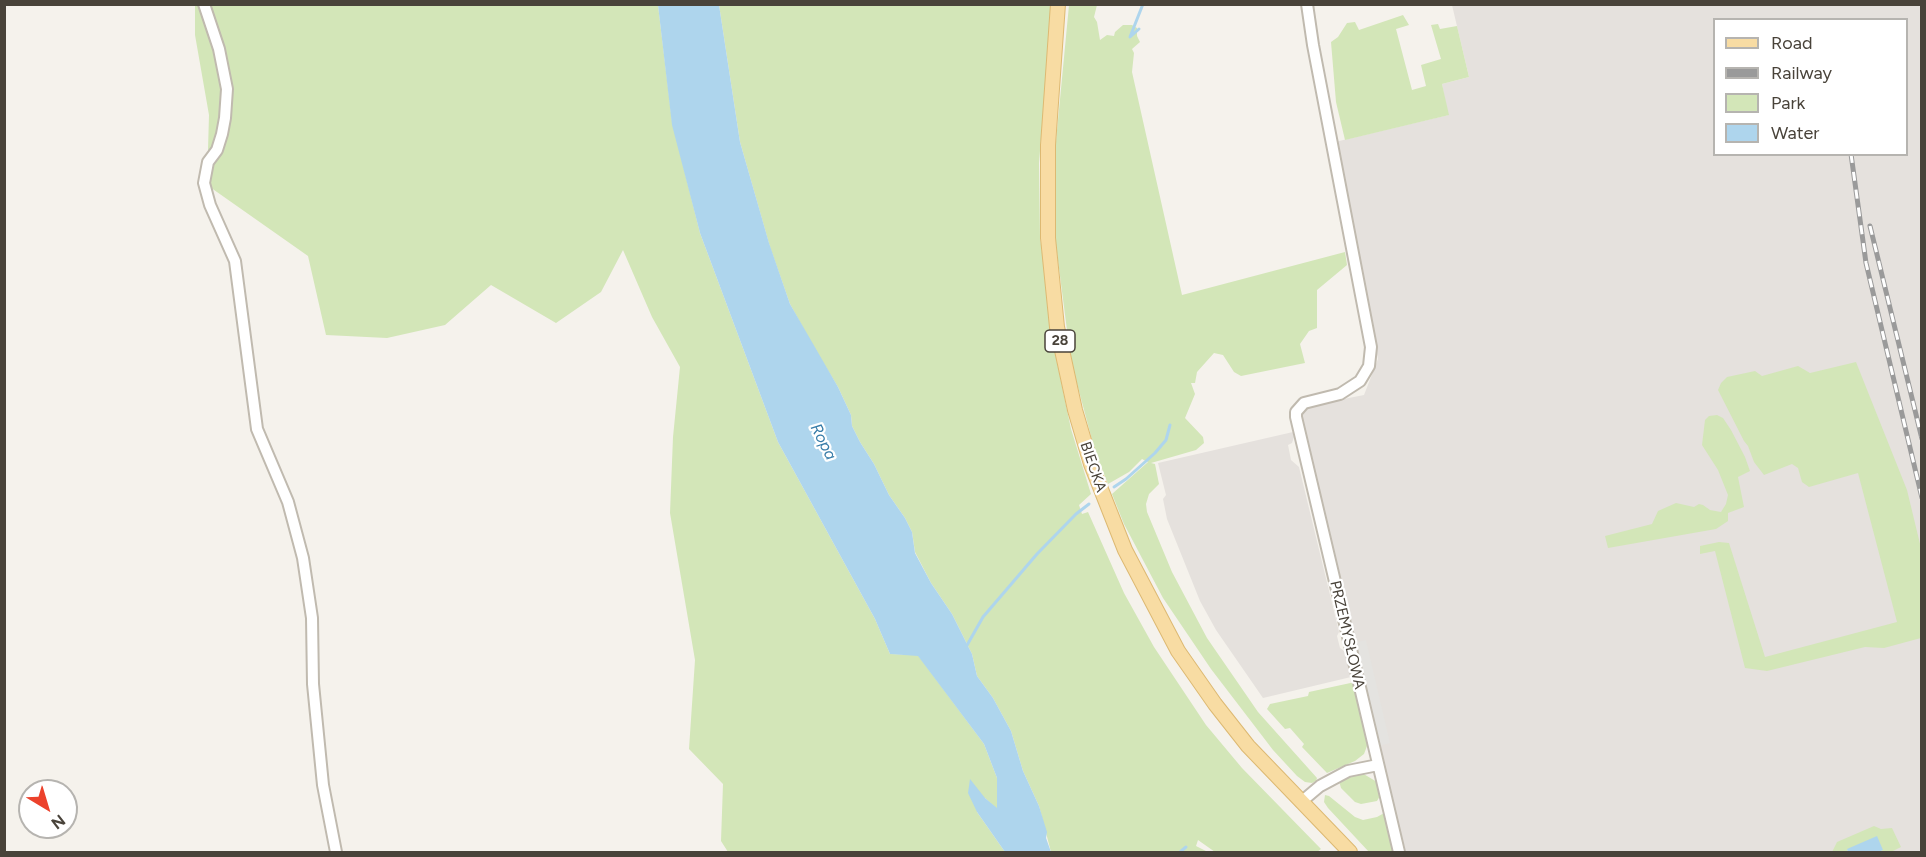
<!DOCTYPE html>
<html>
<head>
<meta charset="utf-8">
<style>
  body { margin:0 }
  #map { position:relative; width:1926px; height:857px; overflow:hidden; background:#f5f2ec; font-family:Figtree,sans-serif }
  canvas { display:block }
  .frame { position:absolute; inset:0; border:6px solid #49433a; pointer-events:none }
  .legend { position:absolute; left:1713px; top:18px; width:195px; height:138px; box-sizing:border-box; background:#fff; border:2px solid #b6b4b0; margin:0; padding:8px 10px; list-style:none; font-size:18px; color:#49433a }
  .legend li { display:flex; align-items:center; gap:12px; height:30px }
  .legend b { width:30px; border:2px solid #b6b4b0 }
  .north { position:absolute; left:18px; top:779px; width:60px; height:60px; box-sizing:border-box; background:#fff; border:2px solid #b6b4b0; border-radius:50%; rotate:142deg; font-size:16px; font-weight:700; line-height:24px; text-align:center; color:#49433a }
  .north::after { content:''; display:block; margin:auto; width:21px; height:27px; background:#ec422c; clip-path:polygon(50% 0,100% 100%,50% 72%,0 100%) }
</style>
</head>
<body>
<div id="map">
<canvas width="1926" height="857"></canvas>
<div class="frame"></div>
<ul class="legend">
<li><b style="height:8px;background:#f8dca3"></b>Road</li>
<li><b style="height:8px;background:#9a9a9a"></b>Railway</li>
<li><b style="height:16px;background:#d3e6b8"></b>Park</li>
<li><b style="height:16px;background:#aed5ed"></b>Water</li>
</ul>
<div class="north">N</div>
</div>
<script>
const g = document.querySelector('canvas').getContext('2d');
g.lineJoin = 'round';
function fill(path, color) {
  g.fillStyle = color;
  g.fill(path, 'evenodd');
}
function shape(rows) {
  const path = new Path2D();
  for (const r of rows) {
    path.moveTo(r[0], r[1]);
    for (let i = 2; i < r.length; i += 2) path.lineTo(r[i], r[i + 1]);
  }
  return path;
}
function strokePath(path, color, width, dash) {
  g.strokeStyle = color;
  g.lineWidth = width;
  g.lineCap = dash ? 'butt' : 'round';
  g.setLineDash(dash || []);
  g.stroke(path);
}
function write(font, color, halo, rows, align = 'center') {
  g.font = font + ' Figtree,sans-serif';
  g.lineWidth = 4.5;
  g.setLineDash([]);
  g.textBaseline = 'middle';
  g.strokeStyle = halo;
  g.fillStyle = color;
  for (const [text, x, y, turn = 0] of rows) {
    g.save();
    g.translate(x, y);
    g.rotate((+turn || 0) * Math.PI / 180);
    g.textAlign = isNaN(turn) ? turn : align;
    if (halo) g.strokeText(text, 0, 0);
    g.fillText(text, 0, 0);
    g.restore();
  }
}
fill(shape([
  [1452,5,1921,5,1921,852,1406,852,1379,752,1299,416,1308,406,1364,395,1378,359,1335,142,1448,115,1442,84,1469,77],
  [1714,20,1906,20,1906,154,1714,154],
  [1293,432,1294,437,1292,443,1288,445,1291,460,1299,467,1339,632,1337,636,1340,648,1347,653,1351,677,1263,698,1216,630,1200,601,1167,519,1163,499,1166,495,1158,463]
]), '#e5e1dd');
fill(shape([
  [195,5,658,5,672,121,700,233,778,442,875,619,890,654,918,655,984,744,997,778,997,809,985,798,977,812,1005,852,728,852,721,841,723,784,689,749,695,660,670,513,673,437,680,367,652,317,623,250,601,292,556,323,491,285,445,325,387,338,326,335,308,256,207,185,209,115,195,35],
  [719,5,1052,5,1039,163,1040,237,1054,348,1071,429,1091,494,1079,505,1082,514,1088,512,1124,593,1154,647,1206,725,1242,768,1321,849,1317,852,1215,852,1198,840,1196,846,1208,852,1051,852,1039,806,1023,771,1011,731,993,698,977,676,972,654,952,614,931,583,915,552,912,532,905,518,889,495,874,464,860,442,852,426,851,415,838,387,813,346,790,304,770,247,740,142],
  [1069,5,1097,5,1094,17,1097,22,1100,40,1107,35,1114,36,1115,32,1123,25,1132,25,1137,28,1137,36,1140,42,1132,49,1134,53,1132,72,1182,295,1345,252,1347,265,1317,290,1317,328,1309,331,1300,344,1305,363,1241,376,1234,372,1223,355,1214,353,1197,372,1195,383,1191,383,1195,394,1185,418,1203,437,1204,443,1196,450,1151,463,1155,464,1159,484,1149,494,1146,504,1147,512,1172,572,1207,638,1258,712,1317,778,1316,781,1312,783,1305,782,1297,776,1273,750,1211,669,1163,598,1124,524,1112,494,1148,462,1142,459,1129,472,1108,484,1095,451,1071,361,1056,245,1054,162],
  [1403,15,1409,25,1396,29,1412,90,1426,86,1421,65,1441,59,1431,25,1438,24,1440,29,1457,26,1469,77,1442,84,1449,115,1345,140,1336,102,1331,42,1338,37,1347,23,1355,22,1359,30],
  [1856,362,1907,490,1921,548,1921,638,1884,648,1865,647,1767,671,1745,668,1715,551,1700,554,1700,546,1719,542,1729,543,1765,657,1897,622,1858,473,1809,487,1802,482,1798,468,1792,464,1764,475,1754,462,1748,446,1744,441,1718,390,1721,383,1727,377,1755,371,1762,376,1798,366,1810,373],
  [1717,415,1723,418,1731,430,1745,457,1750,471,1738,477,1744,507,1728,513,1728,521,1716,529,1608,548,1605,536,1652,524,1658,511,1676,503,1694,507,1699,504,1703,505,1710,510,1721,512,1726,504,1728,495,1718,470,1702,445,1705,420,1709,416],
  [1355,682,1369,738,1367,746,1364,754,1355,761,1327,773,1302,747,1304,744,1290,728,1285,729,1267,709,1270,704,1308,696,1309,692],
  [1362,773,1377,782,1381,789,1380,796,1377,801,1361,804,1355,802,1341,788,1339,781,1353,774],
  [1325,795,1329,796,1355,817,1363,820,1377,817,1386,812,1396,852,1369,852,1328,808,1324,802],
  [1874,826,1881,829,1892,828,1901,847,1891,852,1878,852,1883,850,1847,849,1848,852,1832,852,1837,842]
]), '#d3e6b8');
fill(shape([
  [1366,640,1390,743,1374,747,1349,644]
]), '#e4e3e0');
fill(shape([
  [658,5,719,5,740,142,769,243,790,304,838,387,851,415,852,426,860,442,874,464,889,495,905,518,912,532,915,553,931,583,952,614,972,654,977,676,993,698,1011,731,1023,771,1039,806,1047,832,1046,838,1051,852,1005,852,977,812,968,793,970,779,985,798,997,808,997,778,984,744,918,656,890,654,875,619,778,442,700,233,672,125],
  [1877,836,1883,850,1878,852,1848,852,1847,849]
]), '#aed5ed');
strokePath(shape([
  [1139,29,1130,37,1143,4],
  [1114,487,1126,479,1155,453,1166,440,1170,425],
  [966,647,983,617,1037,554,1076,514,1089,504],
  [1180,852,1186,847]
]), '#aed5ed', 3);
const minor = shape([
  [204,4,219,49,227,89,225,118,222,134,217,150,208,162,204,183,210,205,235,261,257,429,288,502,303,558,312,618,313,684,323,785,336,852],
  [1307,4,1313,45,1371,347,1369,366,1360,381,1340,394,1304,403,1296,412,1296,417,1399,852],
  [1301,802,1320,786,1348,771,1378,765]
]);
const major = shape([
  [1058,4,1048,145,1048,238,1057,327,1075,410,1091,464,1125,550,1178,651,1215,704,1248,746,1350,852]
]);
strokePath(minor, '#c0baaf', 14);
strokePath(major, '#ddb972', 16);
strokePath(minor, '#fff', 10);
strokePath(major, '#f8dca3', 14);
const rail = shape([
  [1851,154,1866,263,1922,498],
  [1870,226,1922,439]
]);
strokePath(rail, '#9a9a9a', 5);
strokePath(rail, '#fff', 3, [9]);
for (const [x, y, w] of [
  [1060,341,30]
]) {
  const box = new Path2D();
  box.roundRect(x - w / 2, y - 11, w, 22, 4.5);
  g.fillStyle = '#fff';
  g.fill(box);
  strokePath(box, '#49433a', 1.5);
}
write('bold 14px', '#49433a', null, [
  ["28",1060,341]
]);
write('15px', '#49433a', '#fff', [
  ["BIECKA",1093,467,71],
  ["PRZEMYSŁOWA",1347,635,77]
]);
write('italic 16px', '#377ca8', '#fff', [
  ["Ropa",823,442,63]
]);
</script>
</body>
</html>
